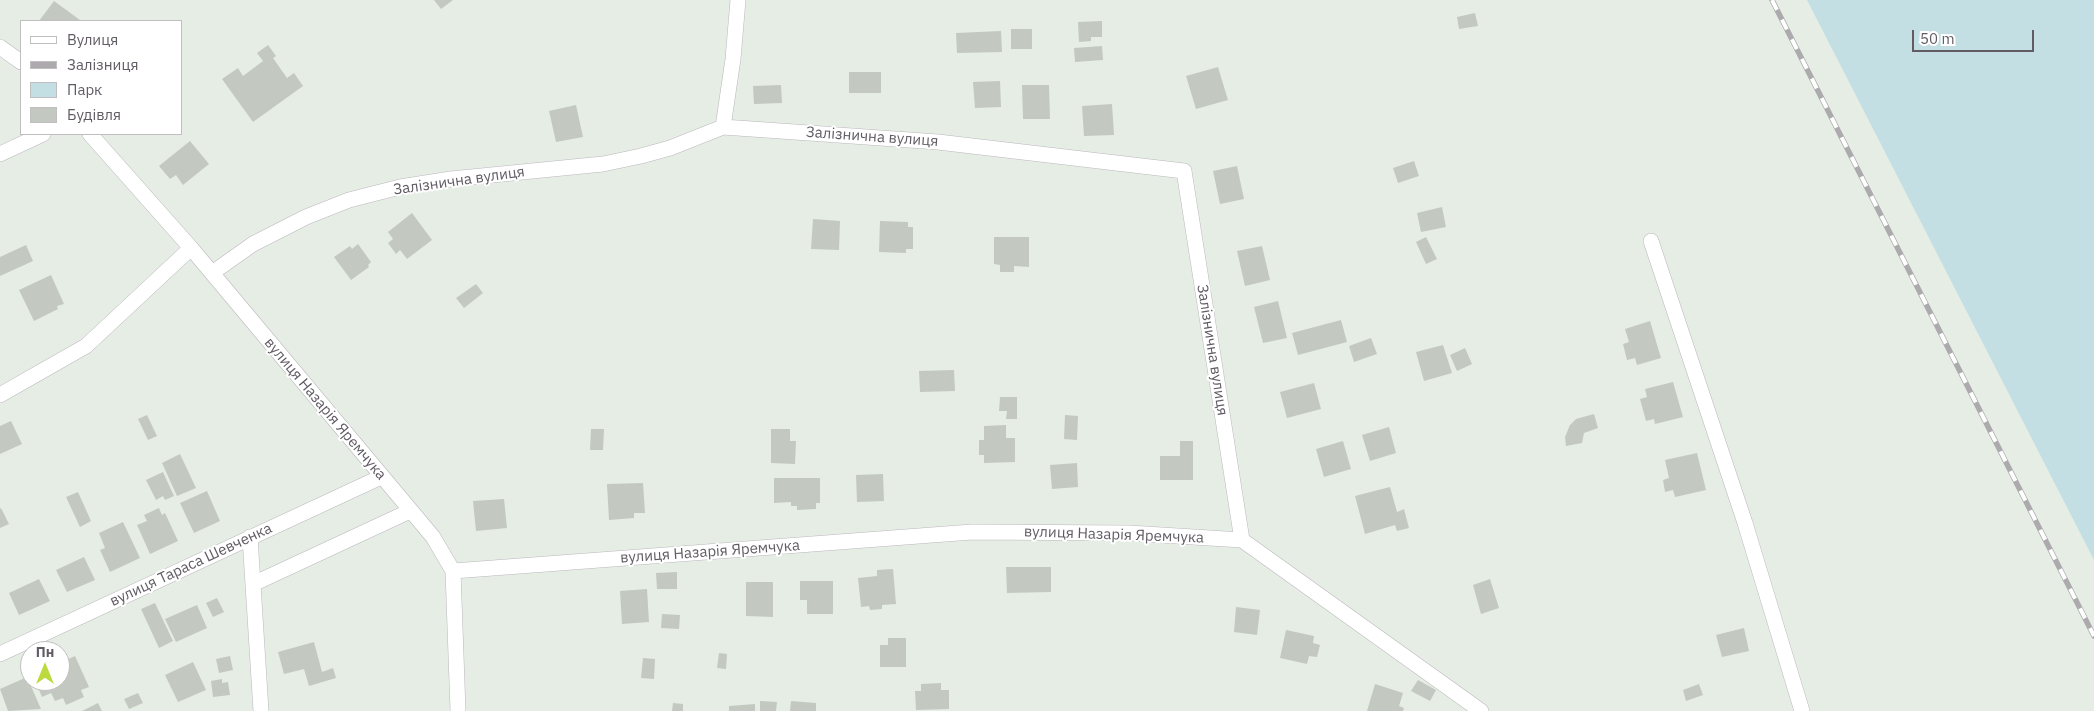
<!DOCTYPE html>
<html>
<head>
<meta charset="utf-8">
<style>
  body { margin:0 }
  #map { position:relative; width:2094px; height:711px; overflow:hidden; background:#e5ede5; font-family:"IBM Plex Sans",sans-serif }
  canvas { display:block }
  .legend { position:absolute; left:20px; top:20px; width:162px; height:115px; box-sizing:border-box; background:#fff; border:1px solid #c0bec1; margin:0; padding:6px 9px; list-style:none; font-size:15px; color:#615c64 }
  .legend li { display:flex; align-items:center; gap:10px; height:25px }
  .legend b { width:25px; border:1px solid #c0bec1 }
  .north { position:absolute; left:20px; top:641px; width:50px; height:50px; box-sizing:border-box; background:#fff; border:1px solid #c0bec1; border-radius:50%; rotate:0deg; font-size:14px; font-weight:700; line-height:20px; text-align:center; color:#615c64 }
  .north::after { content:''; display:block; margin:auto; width:18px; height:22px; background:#bcda3e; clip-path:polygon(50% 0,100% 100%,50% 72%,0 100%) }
  .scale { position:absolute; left:1912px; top:30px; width:122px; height:22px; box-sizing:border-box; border:2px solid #615c64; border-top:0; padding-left:6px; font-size:15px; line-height:18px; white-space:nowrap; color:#615c64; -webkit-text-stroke:4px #fff; paint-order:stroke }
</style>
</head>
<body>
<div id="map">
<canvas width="2094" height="711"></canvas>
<ul class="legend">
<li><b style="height:6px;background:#fff"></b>Вулиця</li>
<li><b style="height:6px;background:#acaaad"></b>Залізниця</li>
<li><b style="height:14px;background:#c3dfe3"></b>Парк</li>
<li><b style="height:14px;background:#c3c9c1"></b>Будівля</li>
</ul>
<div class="north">Пн</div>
<div class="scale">50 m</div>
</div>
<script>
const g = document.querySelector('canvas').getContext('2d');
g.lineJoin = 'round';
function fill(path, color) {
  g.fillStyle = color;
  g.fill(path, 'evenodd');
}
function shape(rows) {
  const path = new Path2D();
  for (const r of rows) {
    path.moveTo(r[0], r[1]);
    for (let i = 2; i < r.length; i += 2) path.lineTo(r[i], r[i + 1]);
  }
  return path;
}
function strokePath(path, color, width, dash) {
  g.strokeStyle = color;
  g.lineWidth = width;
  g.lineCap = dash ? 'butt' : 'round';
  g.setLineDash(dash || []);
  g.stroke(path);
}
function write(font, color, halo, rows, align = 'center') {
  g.font = font + ' "IBM Plex Sans",sans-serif';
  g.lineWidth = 4;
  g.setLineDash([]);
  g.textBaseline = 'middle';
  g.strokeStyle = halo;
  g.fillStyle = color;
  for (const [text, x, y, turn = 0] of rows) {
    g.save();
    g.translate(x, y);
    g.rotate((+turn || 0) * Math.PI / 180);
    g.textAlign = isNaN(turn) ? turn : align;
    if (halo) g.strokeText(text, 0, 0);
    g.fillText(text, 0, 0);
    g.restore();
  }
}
fill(shape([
  [1807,0,2094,0,2094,560]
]), '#c3dfe3');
fill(shape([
  [434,0,453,0,441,9],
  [54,1,80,20,79,21,39,21],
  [1475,13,1478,26,1459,29,1457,17],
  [1102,21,1102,37,1091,37,1091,41,1079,42,1078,22],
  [1011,29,1032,29,1032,49,1011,49],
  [1001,31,1002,52,957,53,956,33],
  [268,45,276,56,273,58,287,78,294,73,303,86,253,122,222,79,238,68,243,76,263,61,257,53],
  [1102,46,1103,60,1075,62,1074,48],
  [1218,67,1228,100,1196,109,1186,76],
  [849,72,881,72,881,93,849,93],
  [1000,81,1001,107,975,108,973,82],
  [781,85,782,103,754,104,753,86],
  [1022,85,1049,85,1050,119,1023,119],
  [1112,104,1114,135,1084,136,1082,106],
  [576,105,583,137,556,142,549,111],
  [190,141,209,164,183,185,176,175,170,179,159,166],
  [1414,161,1419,176,1398,183,1393,168],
  [1237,166,1244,199,1220,204,1213,171],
  [1442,207,1446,227,1421,232,1417,213],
  [412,213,432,240,407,259,400,250,396,254,388,243,393,239,388,232],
  [813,219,840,221,839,250,811,249],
  [880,221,908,222,908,227,913,227,913,249,906,249,906,253,879,252],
  [994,237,1029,237,1029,267,1014,266,1014,272,1000,272,1000,265,994,264],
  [1426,237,1437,259,1426,264,1416,242],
  [358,244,371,262,368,265,369,267,351,280,334,257,350,246,352,249],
  [26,245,33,261,0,276,0,257],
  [1262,246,1270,280,1245,286,1237,251],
  [51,275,64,304,57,306,58,309,34,321,19,290],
  [476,284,483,293,464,308,456,298],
  [1278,301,1287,338,1263,343,1254,307],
  [1341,320,1347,342,1298,355,1292,333],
  [1650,321,1661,358,1637,365,1635,358,1627,360,1623,344,1629,342,1625,329],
  [1371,338,1377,354,1354,362,1349,346],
  [1443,345,1452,373,1424,381,1416,352],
  [1465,348,1472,364,1457,371,1450,355],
  [954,370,955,391,920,392,919,371],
  [1673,382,1683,417,1655,424,1654,419,1646,421,1640,399,1647,397,1645,389],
  [1314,383,1321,409,1287,418,1280,392],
  [1000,397,1017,397,1017,419,1006,419,1007,411,999,411],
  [1594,414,1598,428,1584,433,1582,443,1566,446,1565,437,1570,425,1576,419],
  [147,415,157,436,148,440,138,419],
  [1065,415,1078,416,1077,440,1064,439],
  [11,421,22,444,0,454,0,426],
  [1006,425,1006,438,1015,438,1015,462,984,463,984,455,979,455,979,440,984,440,984,426],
  [1389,427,1396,453,1370,461,1362,435],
  [591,429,604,429,603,450,590,450],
  [771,429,790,429,790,441,796,441,795,464,771,463],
  [1180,441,1193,441,1193,480,1160,480,1160,456,1180,456],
  [1343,441,1351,469,1324,477,1316,449],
  [1697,453,1706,490,1675,497,1673,490,1665,492,1663,480,1669,478,1665,460],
  [180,454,196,488,177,496,162,463],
  [1077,463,1078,487,1052,489,1050,465],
  [163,472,174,496,165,500,163,496,156,500,146,480],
  [883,474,884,501,857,502,856,475],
  [774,478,820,478,820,503,816,503,816,509,797,510,797,506,791,506,791,502,774,503],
  [643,483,645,513,634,513,634,518,609,520,607,484],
  [1390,487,1397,512,1404,509,1409,528,1397,531,1395,525,1365,534,1355,496],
  [207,491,220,521,194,533,180,503],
  [78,492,91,521,80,527,66,497],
  [504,499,507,528,476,531,473,501],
  [1,508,9,524,0,528,0,509],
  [159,508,162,515,165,513,178,541,150,554,137,525,147,521,144,515],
  [123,522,140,558,110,572,100,550,105,548,99,533],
  [84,557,95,580,67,592,56,570],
  [1006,567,1051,567,1051,592,1007,593],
  [893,569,896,604,882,605,882,609,870,610,869,606,861,607,858,578,877,576,877,570],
  [677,572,677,589,657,589,656,573],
  [39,579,50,601,19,615,9,593],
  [1490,579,1499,608,1481,614,1473,585],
  [800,581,833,581,833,614,807,614,807,600,800,600],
  [746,582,773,582,773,617,746,616],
  [647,589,649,622,622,624,620,591],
  [217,598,224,612,213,617,206,603],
  [155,603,173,641,159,648,141,609],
  [197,605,207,628,176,642,165,619],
  [1236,607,1260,610,1257,635,1234,632],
  [662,614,680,615,679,629,661,628],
  [1744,628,1749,651,1722,657,1716,635],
  [1286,630,1314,636,1313,643,1320,645,1317,657,1309,656,1307,664,1280,658],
  [888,638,906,638,906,667,880,667,880,645,888,645],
  [314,642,322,672,333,668,336,678,309,686,304,669,284,674,278,652],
  [719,653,727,654,726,669,717,668],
  [75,656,89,687,81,690,84,697,66,705,63,698,55,701,51,693,42,697,35,681,60,681,60,663],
  [230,656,233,670,219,673,216,659],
  [643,658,655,659,654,679,641,678],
  [193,662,206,690,178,702,165,675],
  [27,677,41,709,8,711,0,689],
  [222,679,222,683,228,682,230,695,213,697,211,681],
  [1418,680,1436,690,1430,701,1411,691],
  [941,683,941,690,949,690,949,709,916,710,915,691,921,691,921,684],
  [1375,684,1403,693,1399,706,1404,708,1403,711,1367,711],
  [1699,684,1703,695,1686,701,1683,690],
  [138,693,143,703,129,709,124,699],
  [760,701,777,702,776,711,760,711],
  [791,701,816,703,816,711,790,711],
  [98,703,102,711,82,711],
  [673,703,683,704,683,711,672,711],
  [755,704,755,711,729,711,729,706]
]), '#c3c9c1');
const street = shape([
  [0,47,21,62],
  [723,127,733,59,738,0],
  [90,134,191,248,433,537,453,571,972,532,1129,533,1242,540,1481,711],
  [0,154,43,134],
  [1651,241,1745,523,1802,711],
  [212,273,253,244,306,217,349,200,400,187,451,179,603,164,641,156,670,148,723,127,938,142,1184,171,1242,540],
  [0,395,86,346,191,248],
  [250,537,261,711],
  [453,571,458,711],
  [253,584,410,511],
  [0,654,381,477]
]);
strokePath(street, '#bbb7bd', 16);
strokePath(street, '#fff', 15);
const rail = shape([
  [1772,0,2094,636]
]);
strokePath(rail, '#acaaad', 5.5);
strokePath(rail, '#fff', 4, [11]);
write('15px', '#615c64', '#fff', [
  ["Залізнична вулиця",872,137,4],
  ["Залізнична вулиця",459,181,-8],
  ["Залізнична вулиця",1212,350,81],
  ["вулиця Назарія Яремчука",325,409,50],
  ["вулиця Назарія Яремчука",1114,535,2],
  ["вулиця Назарія Яремчука",710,552,-4],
  ["вулиця Тараса Шевченка",191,565,-25]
]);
</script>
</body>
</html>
